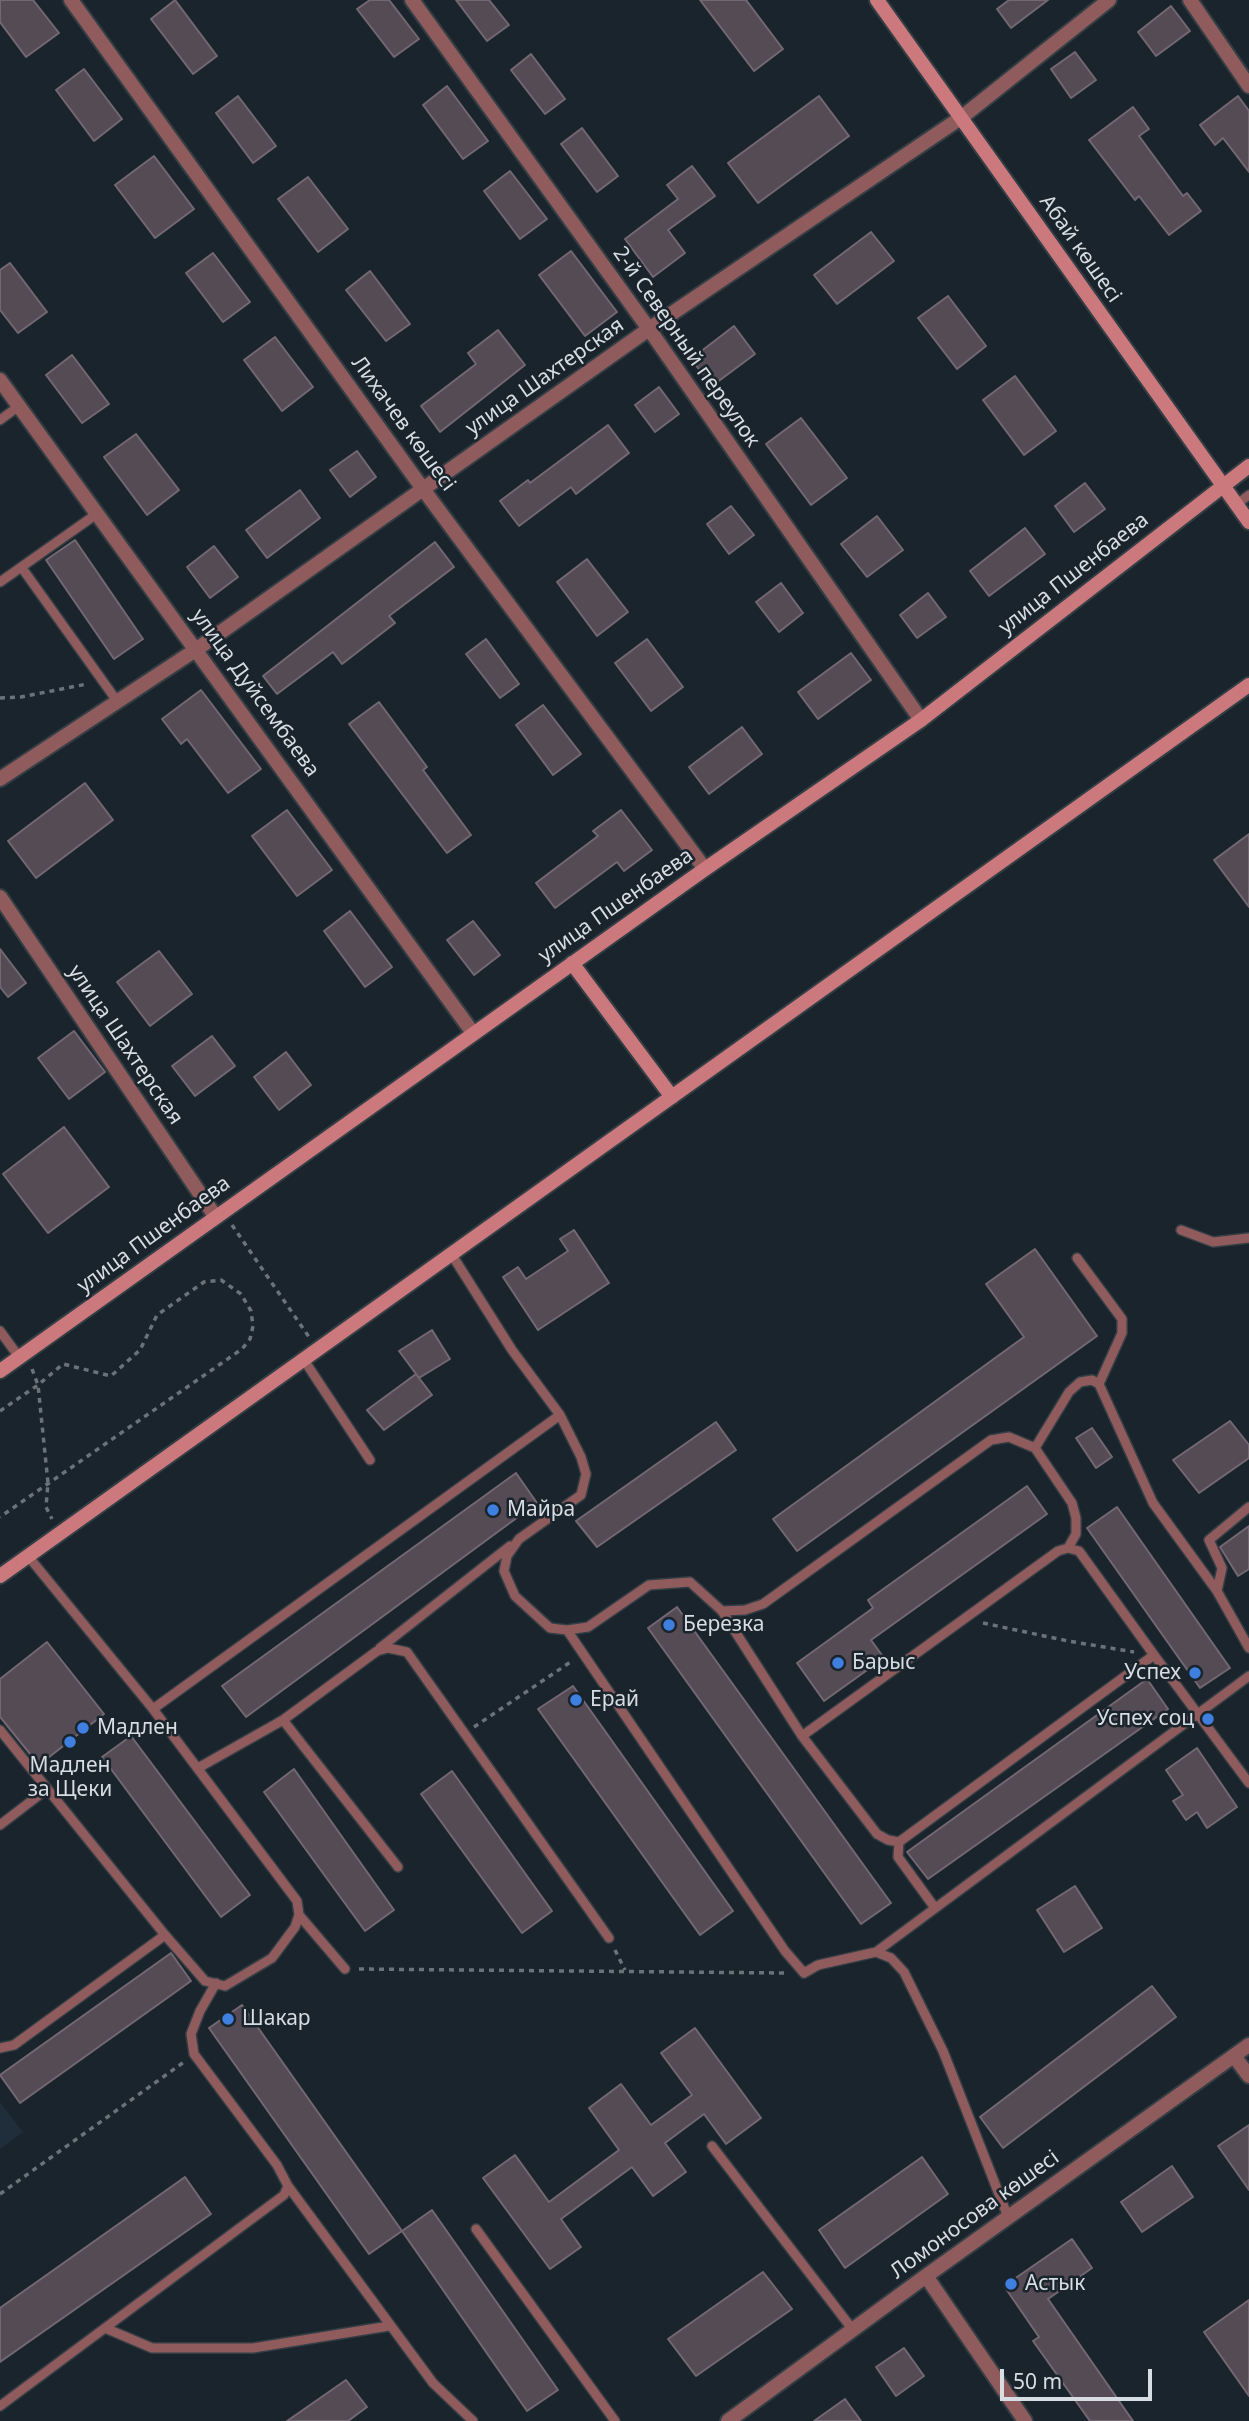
<!DOCTYPE html>
<html>
<head>
<meta charset="utf-8">
<style>
  body { margin:0 }
  #map { position:relative; width:1249px; height:2421px; overflow:hidden; background:#1a242c; font-family:"Noto Sans",sans-serif }
  canvas { display:block }
  .scale { position:absolute; left:1000px; top:2369px; width:152px; height:32px; box-sizing:border-box; border:4px solid #d7dde2; border-top:0; padding-left:9px; font-size:21px; line-height:24px; white-space:nowrap; color:#d7dde2; -webkit-text-stroke:5px #1a242c; paint-order:stroke }
</style>
</head>
<body>
<div id="map">
<canvas width="1249" height="2421"></canvas>
<div class="scale">50 m</div>
</div>
<script>
const g = document.querySelector('canvas').getContext('2d');
g.lineJoin = 'round';
function fill(path, color) {
  g.fillStyle = color;
  g.fill(path, 'evenodd');
}
function shape(rows) {
  const path = new Path2D();
  for (const r of rows) {
    path.moveTo(r[0], r[1]);
    for (let i = 2; i < r.length; i += 2) path.lineTo(r[i], r[i + 1]);
  }
  return path;
}
function strokePath(path, color, width, dash) {
  g.strokeStyle = color;
  g.lineWidth = width;
  g.lineCap = dash ? 'butt' : 'round';
  g.setLineDash(dash || []);
  g.stroke(path);
}
function write(font, color, halo, rows, align = 'center') {
  g.font = font + ' "Noto Sans",sans-serif';
  g.lineWidth = 5;
  g.setLineDash([]);
  g.textBaseline = 'middle';
  g.strokeStyle = halo;
  g.fillStyle = color;
  for (const [text, x, y, turn = 0] of rows) {
    g.save();
    g.translate(x, y);
    g.rotate((+turn || 0) * Math.PI / 180);
    g.textAlign = isNaN(turn) ? turn : align;
    if (halo) g.strokeText(text, 0, 0);
    g.fillText(text, 0, 0);
    g.restore();
  }
}
fill(shape([
  [0,2102,23,2132,0,2149]
]), '#1f2e3a');
const building = shape([
  [0,0,33,0,59,33,26,57,0,22,0,0],
  [175,0,217,56,193,74,151,19,175,0],
  [370,0,389,0,419,39,394,57,357,9,370,0],
  [456,0,489,0,509,25,487,41,456,0],
  [700,0,746,0,783,49,754,71,700,0],
  [1009,0,1048,0,1011,28,997,9,1009,0],
  [1171,6,1190,31,1156,56,1138,32,1171,6],
  [1075,52,1096,80,1071,98,1051,69,1075,52],
  [531,54,565,99,545,114,511,70,531,54],
  [84,69,122,119,94,141,56,90,84,69],
  [447,86,488,141,463,159,423,105,447,86],
  [238,96,276,146,253,163,216,113,238,96],
  [819,96,849,136,758,203,728,163,819,96],
  [1238,96,1249,111,1249,172,1223,138,1215,145,1200,125,1238,96],
  [1133,107,1149,129,1139,136,1183,196,1187,193,1201,211,1169,235,1139,196,1135,200,1089,140,1133,107],
  [582,128,618,176,597,192,561,144,582,128],
  [154,156,194,209,155,238,115,185,154,156],
  [692,166,715,196,668,230,685,253,653,277,625,239,678,199,667,185,692,166],
  [510,171,547,219,520,239,484,191,510,171],
  [308,177,348,229,318,252,278,199,308,177],
  [871,232,894,261,837,304,814,275,871,232],
  [571,251,617,312,585,336,539,275,571,251],
  [213,253,250,302,223,322,186,273,213,253],
  [10,263,47,312,18,333,0,310,0,270,10,263],
  [370,271,410,324,386,341,346,290,370,271],
  [948,296,986,346,957,369,918,318,948,296],
  [734,326,755,354,712,386,691,359,734,326],
  [498,330,525,365,440,432,421,406,476,364,468,353,498,330],
  [275,337,313,387,282,411,244,360,275,337],
  [72,355,109,404,82,423,46,375,72,355],
  [1015,376,1056,431,1024,455,983,400,1015,376],
  [659,387,679,414,655,432,635,405,659,387],
  [801,418,847,478,811,505,766,444,801,418],
  [608,425,629,453,576,494,571,487,519,526,500,501,528,480,530,483,608,425],
  [136,434,179,490,147,515,104,457,136,434],
  [357,451,376,477,350,497,330,470,357,451],
  [1085,483,1105,509,1074,532,1055,506,1085,483],
  [300,490,320,518,267,558,246,530,300,490],
  [731,506,754,535,729,554,707,524,731,506],
  [877,516,903,550,867,577,841,544,877,516],
  [1025,528,1045,554,989,596,970,571,1025,528],
  [75,540,143,639,114,659,46,560,75,540],
  [435,542,454,567,389,616,395,623,342,664,333,652,277,694,263,676,435,542],
  [214,546,238,577,210,598,187,567,214,546],
  [587,559,628,612,597,636,557,582,587,559],
  [781,583,803,613,779,632,756,602,781,583],
  [928,593,946,617,917,638,900,615,928,593],
  [486,639,519,684,500,698,466,654,486,639],
  [647,639,683,687,651,711,615,663,647,639],
  [851,653,871,680,818,719,798,692,851,653],
  [201,690,261,769,228,793,187,739,181,744,162,719,201,690],
  [379,702,427,767,423,770,471,835,447,853,349,724,379,702],
  [543,705,581,754,553,775,516,725,543,705],
  [742,727,762,754,709,794,689,767,742,727],
  [85,783,113,820,36,878,8,841,85,783],
  [287,810,332,870,297,896,252,836,287,810],
  [621,810,652,850,624,871,617,862,555,908,536,883,598,836,593,831,621,810],
  [1249,834,1249,907,1214,860,1249,834],
  [350,911,392,967,365,987,324,931,350,911],
  [473,921,500,955,474,975,447,940,473,921],
  [0,949,26,983,8,997,0,987,0,949],
  [159,951,192,994,150,1026,117,982,159,951],
  [74,1031,105,1072,69,1099,38,1058,74,1031],
  [212,1036,235,1066,195,1096,172,1066,212,1036],
  [286,1052,311,1085,279,1110,254,1077,286,1052],
  [64,1127,109,1187,48,1233,3,1174,64,1127],
  [574,1230,609,1283,538,1330,503,1277,518,1267,526,1279,568,1251,560,1239,574,1230],
  [1035,1249,1097,1336,797,1551,773,1519,1024,1337,986,1284,1035,1249],
  [432,1330,450,1359,419,1378,399,1351,432,1330],
  [416,1374,432,1395,384,1430,367,1410,416,1374],
  [1230,1421,1249,1445,1249,1458,1199,1493,1173,1460,1230,1421],
  [716,1422,736,1450,597,1547,576,1521,716,1422],
  [1092,1428,1112,1457,1096,1468,1076,1438,1092,1428],
  [516,1473,537,1503,246,1717,222,1686,516,1473],
  [1027,1486,1047,1514,871,1640,884,1658,824,1701,797,1663,873,1608,868,1600,1027,1486],
  [1117,1507,1230,1668,1200,1688,1087,1528,1117,1507],
  [1249,1526,1249,1569,1238,1576,1220,1547,1249,1526],
  [677,1607,891,1903,861,1924,648,1628,677,1607],
  [47,1642,104,1714,39,1765,0,1717,0,1679,47,1642],
  [1147,1679,1168,1709,928,1879,907,1852,1147,1679],
  [573,1686,733,1911,700,1935,538,1709,573,1686],
  [131,1736,250,1895,221,1917,102,1757,131,1736],
  [1197,1748,1237,1807,1207,1828,1197,1812,1186,1820,1173,1801,1183,1795,1166,1770,1197,1748],
  [294,1769,394,1910,365,1931,264,1792,294,1769],
  [452,1771,552,1911,522,1933,421,1794,452,1771],
  [1075,1886,1102,1928,1064,1952,1037,1910,1075,1886],
  [171,1953,191,1981,20,2103,0,2075,171,1953],
  [1152,1986,1176,2017,1003,2148,980,2117,1152,1986],
  [242,2005,402,2231,369,2254,209,2028,242,2005],
  [695,2028,761,2118,726,2144,704,2114,665,2143,686,2172,653,2196,632,2167,561,2219,581,2247,550,2269,483,2178,515,2155,549,2202,619,2150,589,2108,621,2084,651,2125,692,2095,661,2053,695,2028],
  [1249,2125,1249,2190,1218,2146,1249,2125],
  [922,2157,948,2194,845,2268,819,2230,922,2157],
  [1172,2166,1193,2197,1142,2232,1121,2202,1172,2166],
  [185,2177,211,2214,0,2362,0,2308,185,2177],
  [432,2210,558,2390,527,2411,402,2231,432,2210],
  [1072,2239,1092,2268,1048,2299,1133,2421,1090,2421,1033,2341,1039,2337,1004,2286,1072,2239],
  [763,2272,792,2309,696,2376,668,2339,763,2272],
  [1249,2300,1249,2396,1204,2332,1249,2300],
  [904,2348,924,2376,896,2396,876,2367,904,2348],
  [346,2380,367,2407,348,2421,287,2421,346,2380],
  [845,2399,861,2421,814,2421,845,2399]
]);
fill(building, '#554b54');
strokePath(building, '#736872', 2);
const lane = shape([
  [0,420,19,406],
  [1237,504,1249,495],
  [22,568,117,701],
  [0,582,98,513],
  [1181,1230,1213,1242,1249,1238],
  [452,1255,512,1350,560,1415,581,1457,586,1474,581,1495,519,1539,507,1556,504,1571,515,1596,550,1628,567,1630,588,1627,649,1585,690,1582,722,1611,802,1736,877,1834,888,1840,899,1842,1154,1655,1249,1783],
  [1077,1258,1122,1319,1122,1333,1099,1384],
  [0,1331,19,1357],
  [304,1360,370,1460],
  [1035,1448,1069,1392,1080,1382,1092,1380,1099,1384,1153,1503,1217,1591,1249,1648],
  [1217,1591,1222,1568,1209,1540,1249,1507],
  [722,1611,745,1610,763,1604,991,1440,1009,1437,1035,1448,1072,1503,1076,1518,1076,1534,1068,1548],
  [567,1630,785,1951,804,1973,818,1965,876,1952,891,1958,904,1972,943,2051,1008,2217],
  [380,1648,510,1546],
  [153,1709,560,1415],
  [283,1720,398,1867],
  [0,1730,165,1935,205,1981,225,1986,272,1958,295,1927,299,1915,297,1901,153,1709,28,1556],
  [802,1736,1058,1551,1068,1548,1079,1551,1154,1655],
  [198,1768,283,1720,377,1651,388,1648,407,1652,609,1938],
  [0,1825,47,1789],
  [899,1842,898,1857,935,1908],
  [299,1915,345,1969],
  [876,1952,1249,1676],
  [0,2048,14,2045,165,1935],
  [712,2146,853,2330],
  [288,2186,433,2383,473,2421],
  [476,2229,615,2421],
  [105,2328,152,2348,253,2348,389,2326],
  [0,2406,284,2195,288,2186,277,2165,194,2054,191,2034,200,2011,216,1983]
]);
const street = shape([
  [71,0,423,489,705,869],
  [412,0,649,329,921,720],
  [1190,0,1249,86],
  [0,380,473,1033],
  [0,779,197,649,649,329,962,117,1109,0],
  [0,897,215,1216],
  [1234,2056,1249,2076],
  [926,2276,1025,2421],
  [728,2421,926,2276,1249,2045]
]);
const secondary = shape([
  [877,0,1249,522],
  [572,963,672,1097],
  [0,1371,705,869,921,720,1249,466],
  [0,1576,1249,685]
]);
strokePath(lane, '#343e45', 12);
strokePath(street, '#343e45', 18);
strokePath(secondary, '#343e45', 18);
strokePath(shape([
  [0,698,21,697,87,684],
  [232,1225,309,1337],
  [32,1369,38,1385,48,1483,46,1507,52,1519],
  [0,1411,38,1385,63,1364,111,1376,140,1350,157,1315,204,1282,221,1280,241,1294,251,1311,253,1326,250,1339,242,1349,0,1517],
  [983,1623,1068,1641,1134,1652],
  [474,1727,572,1661],
  [615,1950,625,1970],
  [359,1969,785,1973],
  [0,2194,184,2062]
]), '#6b737a', 3.5, [5, 5]);
strokePath(lane, '#8f5b5c', 9);
strokePath(street, '#8f5b5c', 14);
strokePath(secondary, '#cc797d', 14);
for (const [x, y, r, color] of [
  [493,1510,7,"#3f7fe0"],
  [669,1625,7,"#3f7fe0"],
  [838,1663,7,"#3f7fe0"],
  [1195,1673,7,"#3f7fe0"],
  [576,1700,7,"#3f7fe0"],
  [1208,1719,7,"#3f7fe0"],
  [83,1728,7,"#3f7fe0"],
  [70,1742,7,"#3f7fe0"],
  [228,2019,7,"#3f7fe0"],
  [1011,2284,7,"#3f7fe0"]
]) {
  const dot = new Path2D();
  dot.arc(x, y, r, 0, 2 * Math.PI);
  g.fillStyle = color;
  g.fill(dot);
  strokePath(dot, '#1a242c', 2.5);
}
write('21px', '#d7dde2', '#1a242c', [
  ["Абай көшесі",1080,249,55],
  ["2-й Северный переулок",686,347,55],
  ["улица Шахтерская",545,377,-35],
  ["Лихачев көшесі",403,424,54],
  ["улица Пшенбаева",1074,574,-38],
  ["улица Дуйсембаева",255,693,54],
  ["улица Пшенбаева",616,906,-35],
  ["улица Шахтерская",125,1045,56],
  ["улица Пшенбаева",154,1235,-36],
  ["Ломоносова көшесі",975,2215,-36]
]);
write('21px', '#d7dde2', '#1a242c', [
  ["Майра",507,1510],
  ["Березка",683,1625],
  ["Барыс",852,1663],
  ["Успех",1181,1673,"right"],
  ["Ерай",590,1700],
  ["Успех соц",1194,1719,"right"],
  ["Мадлен",97,1728],
  ["Мадлен",70,1766,"center"],
  ["за Щеки",70,1790,"center"],
  ["Шакар",242,2019],
  ["Астык",1025,2284]
], 'left');
</script>
</body>
</html>
